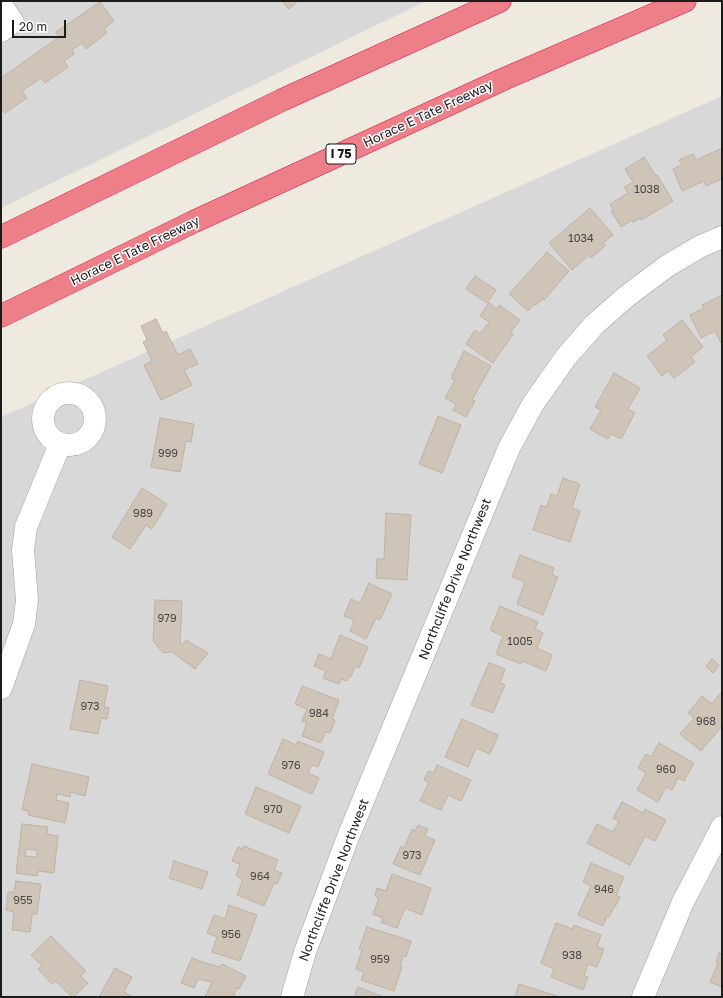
<!DOCTYPE html>
<html>
<head>
<meta charset="utf-8">
<style>
  body { margin:0 }
  #map { position:relative; width:723px; height:998px; overflow:hidden; background:#eeeadf; font-family:"Golos Text",sans-serif }
  canvas { display:block }
  .frame { position:absolute; inset:0; border:2px solid #1b1b1b; pointer-events:none }
  .scale { position:absolute; left:12px; top:20px; width:54px; height:18px; box-sizing:border-box; border:2px solid #1b1b1b; border-top:0; padding-left:5px; font-size:12px; line-height:14px; white-space:nowrap; color:#1b1b1b; -webkit-text-stroke:3px #fff; paint-order:stroke }
</style>
</head>
<body>
<div id="map">
<canvas width="723" height="998"></canvas>
<div class="frame"></div>
<div class="scale">20 m</div>
</div>
<script>
const g = document.querySelector('canvas').getContext('2d');
g.lineJoin = 'round';
function fill(path, color) {
  g.fillStyle = color;
  g.fill(path, 'evenodd');
}
function shape(rows) {
  const path = new Path2D();
  for (const r of rows) {
    if (r.length === 3) {
      path.moveTo(r[0] + r[2], r[1]);
      path.arc(r[0], r[1], r[2], 0, 2 * Math.PI);
      continue;
    }
    path.moveTo(r[0], r[1]);
    for (let i = 2; i < r.length; i += 2) path.lineTo(r[i], r[i + 1]);
  }
  return path;
}
function strokePath(path, color, width, dash) {
  g.strokeStyle = color;
  g.lineWidth = width;
  g.lineCap = dash ? 'butt' : 'round';
  g.setLineDash(dash || []);
  g.stroke(path);
}
function write(font, color, halo, rows, align = 'center') {
  g.font = font + ' "Golos Text",sans-serif';
  g.lineWidth = 3;
  g.setLineDash([]);
  g.textBaseline = 'middle';
  g.strokeStyle = halo;
  g.fillStyle = color;
  for (const [text, x, y, turn = 0] of rows) {
    g.save();
    g.translate(x, y);
    g.rotate((+turn || 0) * Math.PI / 180);
    g.textAlign = isNaN(turn) ? turn : align;
    if (halo) g.strokeText(text, 0, 0);
    g.fillText(text, 0, 0);
    g.restore();
  }
}
fill(shape([
  [1,1,426,1,1,208],
  [722,96,722,997,1,997,1,701,8,664,1,663,1,417]
]), '#d9d8d8');
const building = shape([
  [282,1,298,1,289,9,282,1],
  [100,2,114,21,104,28,107,33,86,49,82,43,72,50,74,54,64,61,68,67,45,83,41,78,22,91,27,98,5,113,1,108,1,78,59,37,56,32,100,2],
  [722,148,722,179,706,186,704,181,682,191,673,169,682,165,679,160,693,154,696,160,722,148],
  [644,157,656,176,657,175,673,201,641,220,640,218,633,222,632,220,621,227,611,211,613,209,610,204,628,193,624,187,633,182,625,169,644,157],
  [590,208,613,235,603,243,605,246,591,258,589,255,572,270,549,243,590,208],
  [547,252,569,271,544,300,542,299,536,305,534,304,528,311,509,294,547,252],
  [475,276,496,290,487,303,466,289,475,276],
  [722,295,722,342,721,343,715,331,701,338,690,315,704,308,702,305,722,295],
  [489,303,497,309,499,305,520,320,511,332,513,334,493,363,466,344,475,330,480,334,489,322,480,316,489,303],
  [156,319,163,333,166,331,178,355,190,349,198,364,184,370,192,385,161,400,144,365,152,361,143,342,147,340,141,326,156,319],
  [682,320,703,347,691,357,695,362,674,378,668,371,662,376,647,356,667,340,663,335,682,320],
  [464,351,491,366,472,400,475,401,466,417,453,410,456,404,445,398,455,380,451,378,464,351],
  [614,373,640,388,628,409,635,413,621,439,611,434,608,439,590,429,601,410,595,407,614,373],
  [438,416,461,425,442,473,419,464,438,416],
  [160,418,194,424,191,442,186,441,180,472,151,467,160,418],
  [563,478,580,484,572,508,580,511,570,542,533,530,541,505,547,507,551,494,557,496,563,478],
  [142,488,167,504,152,529,146,525,130,549,112,537,142,488],
  [386,513,411,515,407,580,376,578,377,559,384,559,386,513],
  [520,555,554,568,552,575,558,577,543,615,517,604,525,582,512,577,520,555],
  [369,583,392,594,380,620,376,618,366,639,350,631,354,620,344,616,351,599,360,603,369,583],
  [155,600,182,601,180,643,182,645,186,640,208,653,195,669,172,652,163,653,153,641,155,600],
  [500,606,538,622,535,629,543,633,537,648,552,655,546,671,522,661,521,664,496,654,503,636,490,630,500,606],
  [340,635,368,647,359,668,355,666,351,677,349,676,347,681,341,679,339,684,323,678,326,671,314,666,319,654,331,659,340,635],
  [712,659,719,665,713,673,706,666,712,659],
  [489,663,505,669,500,683,505,685,493,713,471,705,489,663],
  [80,680,108,686,104,707,109,708,107,719,101,718,98,734,70,729,80,680],
  [302,686,339,700,332,719,335,720,330,733,325,732,321,743,302,736,307,723,302,721,307,709,295,704,302,686],
  [722,691,722,726,701,751,680,734,694,718,688,713,702,696,712,704,722,691],
  [462,719,498,735,490,754,476,748,468,767,445,757,462,719],
  [283,739,296,745,298,741,324,752,318,767,312,765,308,773,319,778,312,794,268,774,283,739],
  [659,743,694,763,684,781,678,778,672,790,666,787,658,802,637,790,646,773,638,768,646,754,651,757,659,743],
  [32,764,89,777,85,796,71,792,70,797,57,794,56,800,69,803,65,823,28,815,29,811,22,810,32,764],
  [437,765,471,780,461,801,448,795,441,810,420,801,429,782,424,780,428,771,434,773,437,765],
  [256,787,301,806,289,833,245,814,256,787],
  [622,802,643,813,645,809,666,820,655,841,645,836,630,865,587,843,597,824,613,832,619,821,613,818,622,802],
  [22,824,48,827,47,834,58,836,54,873,38,871,37,876,16,873,22,824],
  [26,849,37,850,37,857,25,856,26,849],
  [418,825,428,829,425,836,435,840,420,875,393,864,401,846,404,848,412,829,415,831,418,825],
  [244,846,278,860,274,870,282,873,277,884,274,883,264,906,237,895,243,879,236,876,240,864,232,861,238,847,243,849,244,846],
  [174,861,208,872,202,889,169,878,174,861],
  [591,863,624,877,616,895,620,897,615,907,614,907,609,917,607,916,603,926,578,915,591,886,583,882,591,863],
  [392,874,431,888,422,915,405,908,397,928,381,922,383,918,373,914,379,898,375,896,377,888,386,891,392,874],
  [16,881,41,884,37,914,32,914,30,932,12,930,14,912,6,910,8,892,14,892,16,881],
  [229,905,257,915,240,961,212,952,217,937,207,933,214,915,225,919,229,905],
  [556,923,573,929,574,925,601,935,597,947,604,949,597,967,588,964,584,976,588,977,583,990,551,977,554,969,541,963,556,923],
  [367,927,411,941,406,957,403,956,400,966,402,967,394,991,361,980,364,972,356,969,362,950,359,949,367,927],
  [51,936,86,971,81,976,88,983,73,997,72,997,56,981,52,984,38,969,42,966,31,955,51,936],
  [719,953,722,954,722,987,710,982,718,963,716,962,719,953],
  [192,958,205,963,220,967,222,964,246,976,239,989,237,988,233,997,205,997,212,982,198,979,194,988,181,983,192,958],
  [115,968,132,977,124,992,133,997,99,997,115,968],
  [519,984,560,997,515,997,519,984],
  [358,987,384,997,354,997,358,987]
]);
fill(building, '#cec4b8');
strokePath(building, '#c0b2a0', 1);
const minor = shape([
  [1,5,13,22,1,31],
  [69,419,26],
  [1,688,24,624,27,600,23,550,26,527,60,444],
  [292,997,305,952,348,837,509,448,533,404,566,357,595,324,627,296,667,266,701,246,722,237],
  [643,997,683,902,722,827]
]);
const highway = shape([
  [1,237,282,100,500,1],
  [1,316,193,222,506,78,685,1]
]);
strokePath(minor, '#a2a2a2', 23);
strokePath(highway, '#e31547', 23);
strokePath(minor, '#fff', 22);
strokePath(highway, '#ed7f88', 22);
write('11px', '#484542', null, [
  ["1038",647,190],
  ["1034",581,239],
  ["999",168,454],
  ["989",143,514],
  ["979",167,619],
  ["1005",520,642],
  ["973",90,707],
  ["984",319,714],
  ["968",706,722],
  ["976",291,766],
  ["960",666,770],
  ["970",273,810],
  ["973",412,856],
  ["964",260,877],
  ["946",604,890],
  ["955",23,901],
  ["956",231,935],
  ["938",572,956],
  ["959",380,960]
]);
for (const [x, y, w] of [
  [341,154,30]
]) {
  const box = new Path2D();
  box.roundRect(x - w / 2, y - 10, w, 20, 3);
  g.fillStyle = '#fff';
  g.fill(box);
  strokePath(box, '#1b1b1b', 1);
}
write('bold 12px', '#1b1b1b', null, [
  ["I 75",341,154]
]);
write('13px', '#1b1b1b', '#fff', [
  ["Horace E Tate Freeway",428,114,-25],
  ["Horace E Tate Freeway",135,251,-26],
  ["Northcliffe Drive Northwest",455,579,-68],
  ["Northcliffe Drive Northwest",334,880,-69]
]);
</script>
</body>
</html>
